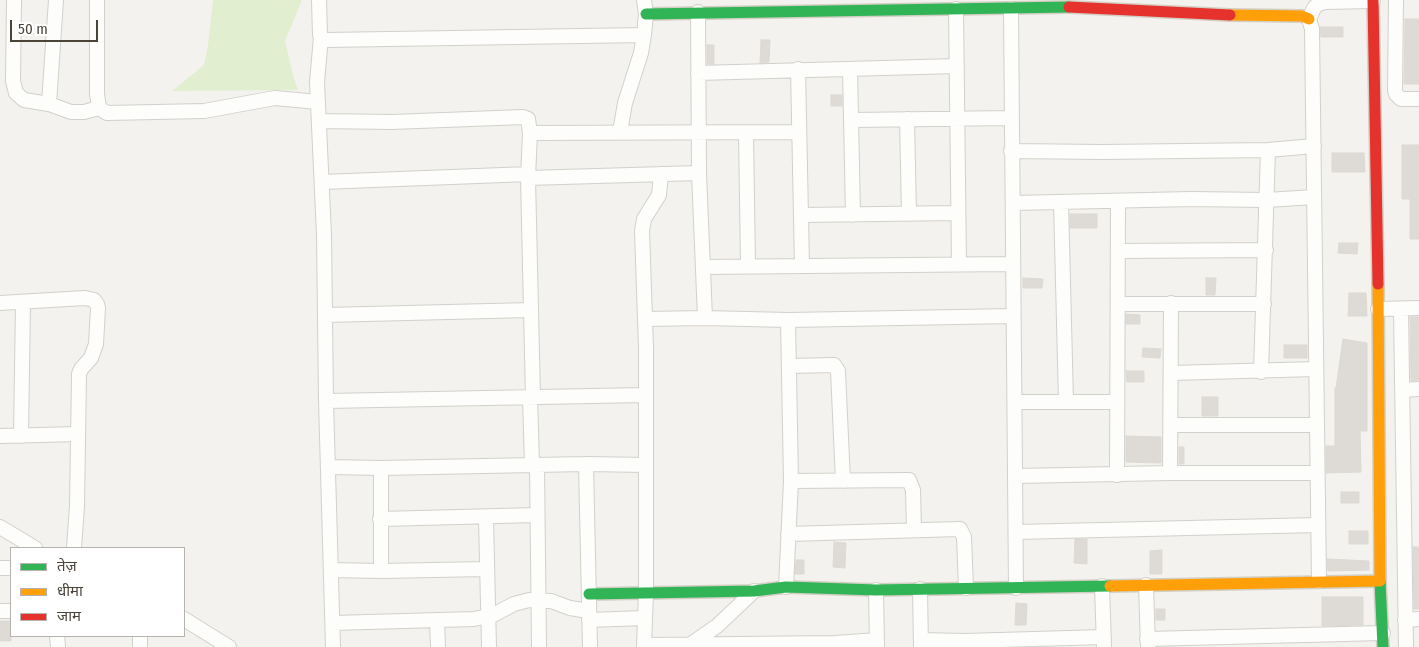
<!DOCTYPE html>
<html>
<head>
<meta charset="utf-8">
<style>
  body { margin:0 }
  #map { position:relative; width:1419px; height:647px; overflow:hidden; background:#f4f2ee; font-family:"Fira Sans Condensed","Noto Sans Devanagari",sans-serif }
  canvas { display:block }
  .legend { position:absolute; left:10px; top:547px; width:175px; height:90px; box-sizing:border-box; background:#fff; border:1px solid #b7b4b0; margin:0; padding:6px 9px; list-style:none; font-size:15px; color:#4b4439 }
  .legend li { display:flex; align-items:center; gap:10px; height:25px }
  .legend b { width:25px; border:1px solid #b7b4b0 }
  .scale { position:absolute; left:10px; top:20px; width:88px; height:22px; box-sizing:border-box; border:2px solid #4b4439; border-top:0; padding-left:6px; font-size:15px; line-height:18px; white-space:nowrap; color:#4b4439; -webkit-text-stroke:4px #fff; paint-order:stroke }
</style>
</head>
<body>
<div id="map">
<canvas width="1419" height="647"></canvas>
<ul class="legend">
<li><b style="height:6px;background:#30b455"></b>तेज़</li>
<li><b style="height:6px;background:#ff9f0a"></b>धीमा</li>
<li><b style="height:6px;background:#e5322d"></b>जाम</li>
</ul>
<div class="scale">50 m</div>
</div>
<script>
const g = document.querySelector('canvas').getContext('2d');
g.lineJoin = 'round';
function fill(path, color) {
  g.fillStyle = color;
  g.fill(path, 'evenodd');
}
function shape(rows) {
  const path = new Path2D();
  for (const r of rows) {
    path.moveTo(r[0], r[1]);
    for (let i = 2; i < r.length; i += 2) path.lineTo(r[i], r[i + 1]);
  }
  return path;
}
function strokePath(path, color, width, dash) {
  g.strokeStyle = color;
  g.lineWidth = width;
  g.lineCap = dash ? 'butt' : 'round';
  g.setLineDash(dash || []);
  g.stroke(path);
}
fill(shape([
  [213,0,302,0,285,41,294,79,298,90,172,91,204,65,208,45]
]), '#e1eecf');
const building = shape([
  [1405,19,1419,19,1419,84,1404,84,1405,19],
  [1320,27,1343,27,1343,37,1321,37,1320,27],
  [761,40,770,40,769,62,760,63,761,40],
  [707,45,714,45,714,64,707,64,707,45],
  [831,95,842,95,842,106,831,106,831,95],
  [1402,145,1419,145,1419,239,1410,239,1410,199,1402,199,1402,145],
  [1332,153,1364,153,1365,172,1332,172,1332,153],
  [1070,214,1097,214,1097,228,1070,228,1070,214],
  [1339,243,1358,243,1357,254,1338,253,1339,243],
  [1023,278,1043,279,1042,288,1023,288,1023,278],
  [1206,278,1216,278,1215,295,1206,295,1206,278],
  [1349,293,1366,293,1367,316,1348,316,1349,293],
  [1126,314,1140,315,1140,324,1126,324,1126,314],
  [1410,317,1419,317,1419,380,1411,381,1410,317],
  [1343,339,1367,343,1367,431,1360,431,1361,472,1326,473,1326,446,1335,446,1335,388,1336,388,1343,339],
  [1284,345,1307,345,1307,358,1284,358,1284,345],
  [1143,348,1161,349,1160,358,1142,357,1143,348],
  [1126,371,1144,371,1144,382,1127,382,1126,371],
  [1202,397,1218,397,1218,416,1202,416,1202,397],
  [1126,436,1161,437,1161,463,1126,462,1126,436],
  [1179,447,1184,447,1184,464,1179,464,1179,447],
  [1341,492,1359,492,1359,503,1341,503,1341,492],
  [1349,531,1368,531,1368,544,1349,544,1349,531],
  [1075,539,1087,539,1087,564,1074,563,1075,539],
  [834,542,846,543,845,568,833,567,834,542],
  [1413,547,1419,547,1419,609,1414,609,1413,547],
  [1162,550,1162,574,1150,574,1150,551,1162,550],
  [1327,559,1369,561,1369,570,1328,571,1327,559],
  [796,560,804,560,804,574,795,574,796,560],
  [1322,597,1363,597,1363,625,1322,626,1322,597],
  [1016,603,1027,604,1026,625,1015,625,1016,603],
  [1156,609,1165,609,1165,620,1156,620,1156,609],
  [0,621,11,621,11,641,0,641,0,621]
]);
fill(building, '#dedbd6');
strokePath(building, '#dcd9d4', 1);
const street = shape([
  [14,0,13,81,16,93,24,100,49,104,71,112,84,112,99,108],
  [97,0,97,94,99,108,107,113,204,111,275,98,318,102],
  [319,0,320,35,323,39,326,40,644,35],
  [1396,0,1395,90,1396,94,1401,99,1419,99],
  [956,9,959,264],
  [1011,9,1016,588],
  [698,12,699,173,705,318],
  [321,37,317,82,324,235,326,401,333,647],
  [798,69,802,266],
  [850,69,853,215],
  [698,73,957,66],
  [49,104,56,0],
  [907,119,909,214],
  [851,120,1011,118],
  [319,121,392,122,523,117,528,119,530,133,528,178,533,397],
  [620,132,625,103,641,53,644,35,646,14,644,0],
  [530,133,799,132],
  [746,133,748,265],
  [1011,151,1103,152,1268,150,1314,146],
  [528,178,699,173],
  [322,182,529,174],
  [1061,202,1066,402],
  [1013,203,1191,199,1267,200,1314,197],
  [801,215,958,213],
  [1119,251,1266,250],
  [703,267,1012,264],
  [0,303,85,298,94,300,97,304,98,308,96,344,91,358,81,369,79,374,77,506,74,548],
  [1119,304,1264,304],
  [1378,309,1419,308],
  [1401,310,1406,647],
  [325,315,531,310],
  [645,319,705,318,788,320,1013,316],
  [789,366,834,365,838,371,843,481],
  [1261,372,1268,150],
  [1171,373,1316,369],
  [1402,390,1419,389],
  [530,397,532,465],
  [326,401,645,395],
  [1015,402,1117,402],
  [1171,425,1316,425],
  [0,436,78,434],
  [21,436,23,302],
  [586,464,590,647],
  [537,465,539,647],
  [329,467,381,468,586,464,646,465],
  [381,468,381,571],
  [1170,473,1171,303],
  [1117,475,1118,202],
  [1016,476,1170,473,1317,473],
  [791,481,909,480,913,490,914,530],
  [486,518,489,647],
  [380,519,537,515],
  [0,527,35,548],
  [1016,532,1318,525],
  [788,534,960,529,964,537,966,588],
  [0,568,11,568],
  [331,570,381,571,487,569],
  [1319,581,1312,29,1309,19,1314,8,1318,4,1325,2,1373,1],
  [1146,585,1148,647],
  [1102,586,1104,647],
  [786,587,791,481,788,320],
  [920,589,921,647],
  [876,590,877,647],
  [0,611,11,611],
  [184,619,229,647],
  [589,620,644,618],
  [1405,620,1419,619],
  [437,621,438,647],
  [333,623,474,619,493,615,514,604,529,600,551,601,570,608,589,611],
  [57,636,58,647],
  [140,636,140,647],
  [1147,639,1383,633],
  [921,640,964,641,1104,637],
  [691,644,717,626,754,591],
  [644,645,835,643,877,640],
  [644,647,646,592,646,348,642,231,644,219,659,195,661,174]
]);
const fast = shape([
  [646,14,1069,7],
  [1380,581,1383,647],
  [589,594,754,591,786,587,876,590,1110,586]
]);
const slow = shape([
  [1230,15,1302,16,1309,19],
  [1378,284,1380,581],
  [1110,586,1380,581]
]);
const jam = shape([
  [1373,0,1378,284],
  [1069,7,1230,15]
]);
strokePath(street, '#d2d0cb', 16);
strokePath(fast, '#d3cfc5', 14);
strokePath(slow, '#d3cfc5', 14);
strokePath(jam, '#d3cfc5', 14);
strokePath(street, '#fdfdfc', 14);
strokePath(fast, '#30b455', 11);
strokePath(slow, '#ff9f0a', 11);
strokePath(jam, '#e5322d', 11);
</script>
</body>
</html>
